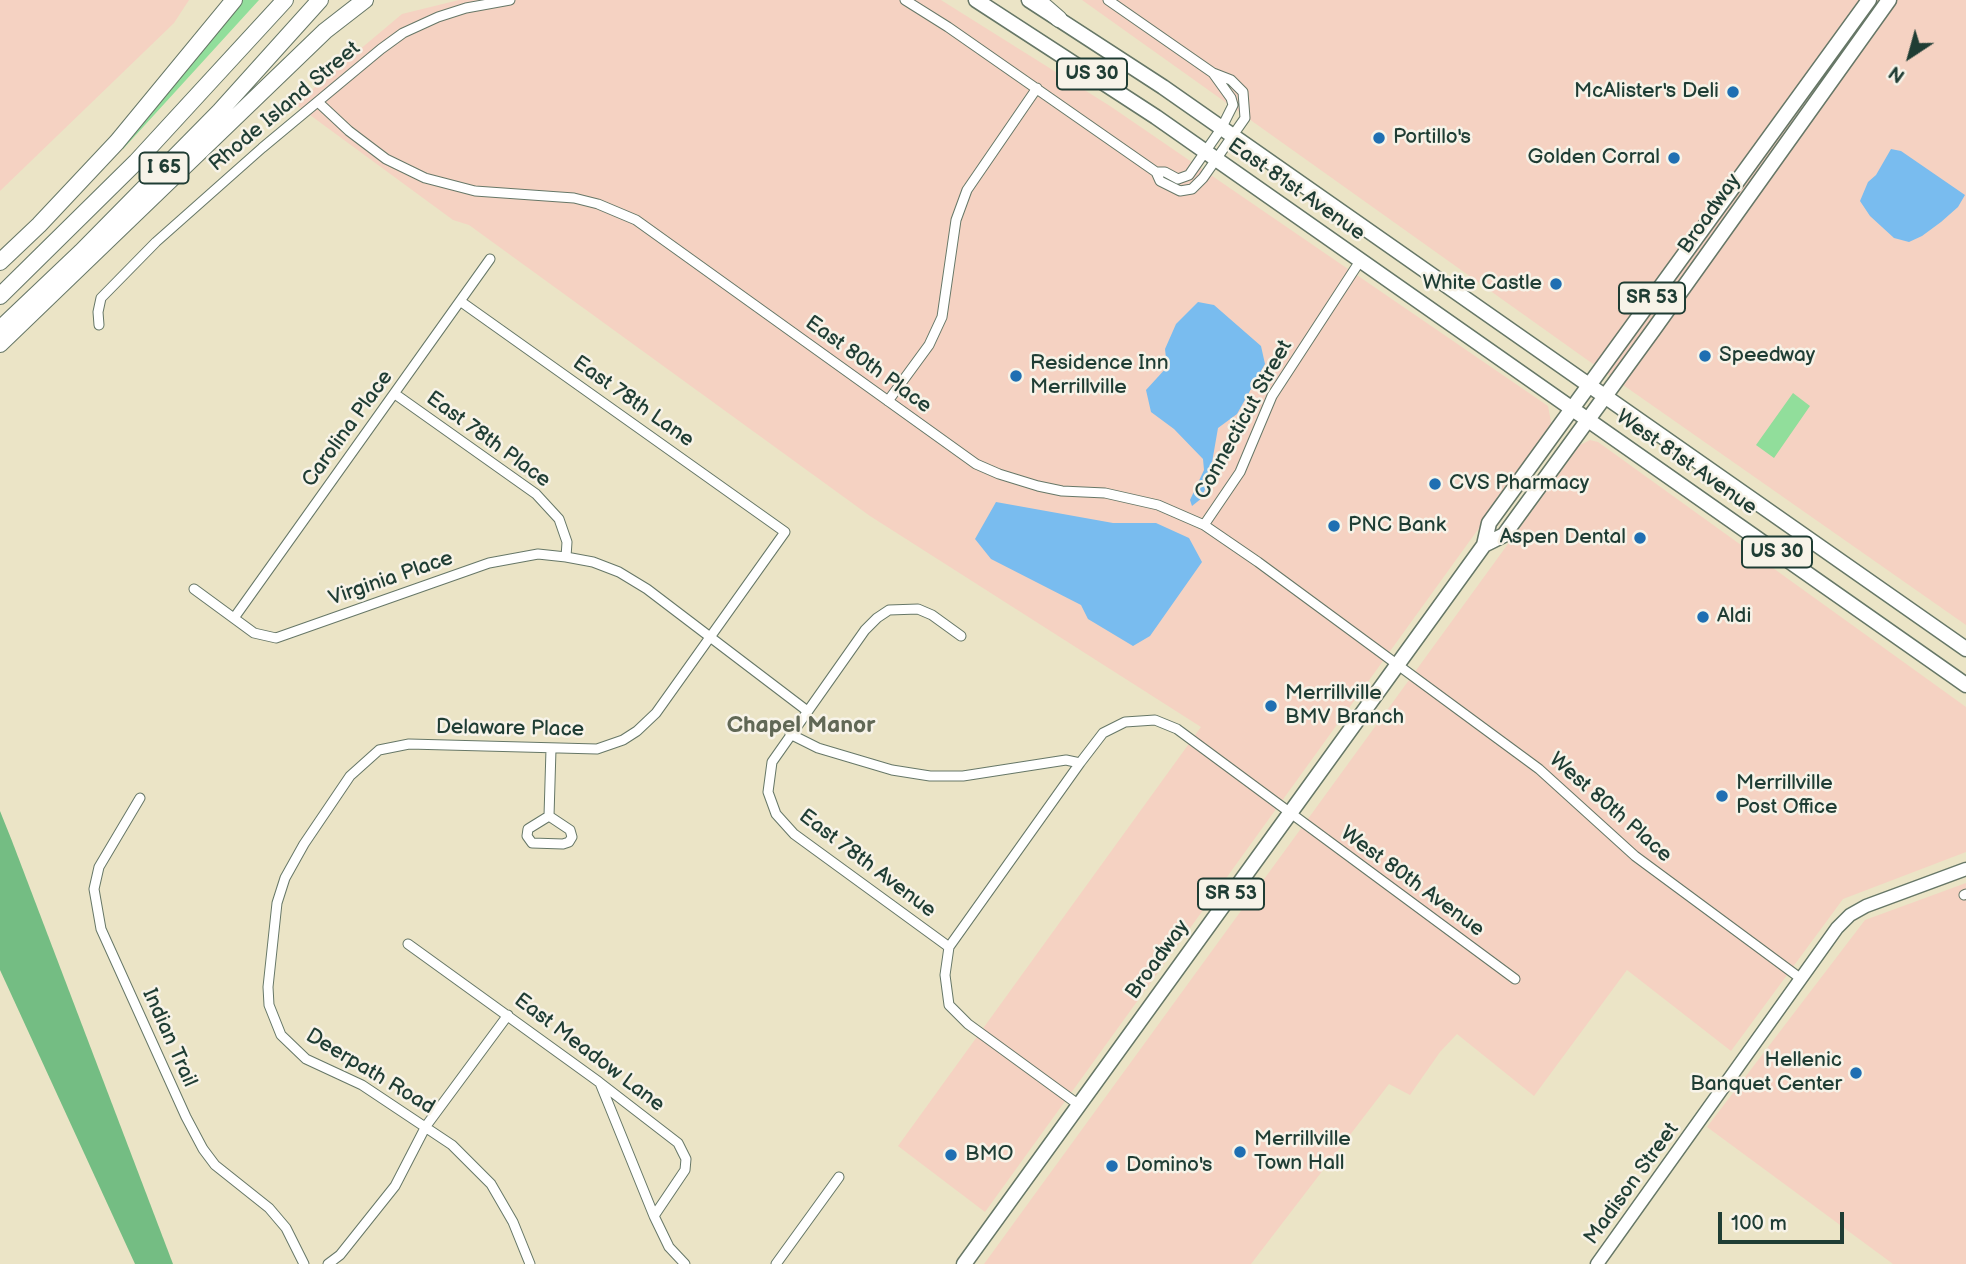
<!DOCTYPE html>
<html>
<head>
<meta charset="utf-8">
<style>
  body { margin:0 }
  #map { position:relative; width:1966px; height:1264px; overflow:hidden; background:#ebe4c6; font-family:"Balsamiq Sans",sans-serif }
  canvas { display:block }
  .north { position:absolute; left:1875px; top:21px; width:70px; height:70px; -webkit-text-stroke:5px #f7f3e8; paint-order:stroke; rotate:216deg; font-size:19px; font-weight:700; line-height:28px; text-align:center; color:#1f3d34 }
  .north::after { content:''; display:block; margin:auto; width:24px; height:32px; background:#1f3d34; clip-path:polygon(50% 0,100% 100%,50% 72%,0 100%) }
  .scale { position:absolute; left:1718px; top:1212px; width:126px; height:32px; box-sizing:border-box; border:4px solid #1f3d34; border-top:0; padding-left:9px; font-size:21px; line-height:24px; white-space:nowrap; color:#1f3d34; -webkit-text-stroke:5px #f7f3e8; paint-order:stroke }
</style>
</head>
<body>
<div id="map">
<canvas width="1966" height="1264"></canvas>
<div class="north">N</div>
<div class="scale">100 m</div>
</div>
<script>
const g = document.querySelector('canvas').getContext('2d');
g.lineJoin = 'round';
function fill(path, color) {
  g.fillStyle = color;
  g.fill(path, 'evenodd');
}
function shape(rows) {
  const path = new Path2D();
  for (const r of rows) {
    path.moveTo(r[0], r[1]);
    for (let i = 2; i < r.length; i += 2) path.lineTo(r[i], r[i + 1]);
  }
  return path;
}
function strokePath(path, color, width, dash) {
  g.strokeStyle = color;
  g.lineWidth = width;
  g.lineCap = dash ? 'butt' : 'round';
  g.setLineDash(dash || []);
  g.stroke(path);
}
function write(font, color, halo, rows, align = 'center') {
  g.font = font + ' "Balsamiq Sans",sans-serif';
  g.lineWidth = 5;
  g.setLineDash([]);
  g.textBaseline = 'middle';
  g.strokeStyle = halo;
  g.fillStyle = color;
  for (const [text, x, y, turn = 0] of rows) {
    g.save();
    g.translate(x, y);
    g.rotate((+turn || 0) * Math.PI / 180);
    g.textAlign = isNaN(turn) ? turn : align;
    if (halo) g.strokeText(text, 0, 0);
    g.fillText(text, 0, 0);
    g.restore();
  }
}
fill(shape([
  [0,0,189,0,174,23,0,191],
  [459,0,941,0,1110,106,1548,406,1552,427,985,1212,898,1146,1201,727,870,516,469,225,453,220,295,104,402,14],
  [1082,0,1966,0,1966,625,1586,359],
  [1590,440,1598,442,1966,707,1966,852,1843,899,1731,1051,1627,970,1534,1096,1457,1034,1440,1052,1410,1095,1389,1084,1251,1264,984,1264,1580,445],
  [1966,883,1966,1264,1893,1264,1707,1127,1865,920]
]), '#f5d2c2');
fill(shape([
  [240,0,259,0,123,149,119,145],
  [1793,393,1810,406,1774,458,1756,445]
]), '#91de9b');
fill(shape([
  [0,811,12,841,173,1264,135,1264,0,970]
]), '#74bd83');
fill(shape([
  [1891,149,1901,151,1965,195,1958,207,1941,222,1922,236,1909,242,1894,238,1870,216,1860,201,1868,182,1876,175],
  [1198,302,1214,305,1261,346,1265,364,1237,414,1218,428,1210,474,1202,498,1192,506,1190,500,1204,470,1203,459,1174,429,1151,412,1146,390,1167,367,1165,349,1176,324],
  [996,502,1113,523,1156,523,1189,538,1202,562,1150,636,1133,646,1088,619,1081,605,991,559,975,539]
]), '#79bcef');
const street = shape([
  [905,0,948,27,1156,172,1160,181,1180,191,1192,189,1203,178,1245,118,1243,92,1231,80,1213,73,1108,0],
  [319,103,349,131,386,159,425,178,475,191,574,198,598,204,636,220,976,464,999,474,1038,486,1062,491,1105,493,1158,505,1204,525,1258,562,1539,769,1635,856,1800,978],
  [1156,172,1165,172,1178,179,1189,175,1221,129,1233,105,1231,98,1213,73],
  [460,301,785,532,656,713,637,731,623,740,597,749,409,744,379,750,350,776,304,844,285,878,277,903,268,987,269,1005,281,1035,306,1059,362,1085,452,1145,491,1184,513,1222,530,1264],
  [99,325,98,312,101,298,156,242,262,148,381,49,403,33,438,17,466,8,510,0],
  [395,394,536,494,559,519,567,542,566,557,593,562,619,572,647,589,806,710],
  [888,401,929,345,942,317,956,220,967,190,1037,88],
  [1204,525,1240,472,1272,396,1360,261],
  [194,589,254,633,276,638,489,563,538,554,566,557],
  [234,618,490,259],
  [961,636,932,615,918,609,889,610,877,618,865,630,772,762,768,792,776,814,794,834,949,947,945,975,949,1005,968,1024,1079,1105],
  [790,734,818,748,892,770,930,776,963,776,1066,760,1080,763],
  [140,798,99,867,94,889,101,929,186,1117,203,1149,215,1165,269,1208,286,1228,304,1264],
  [549,816,570,830,572,837,569,842,563,844,532,843,527,836,528,829,549,816,551,749],
  [1964,895,1966,894],
  [408,944,599,1082,678,1143,686,1159,685,1170,654,1216],
  [949,947,1080,763,1103,733,1125,722,1155,720,1177,729,1515,979],
  [600,1083,654,1216,669,1247,685,1264],
  [328,1264,340,1255,395,1186,426,1126,508,1015],
  [776,1264,839,1177]
]);
const secondary = shape([
  [1597,1264,1837,928,1850,915,1866,906,1966,869]
]);
const primary = shape([
  [976,0,1156,117,1966,685],
  [1029,0,1163,87,1966,649],
  [1484,545,1504,535,1654,329,1889,0],
  [964,1264,1484,545,1489,523,1869,0]
]);
const highway = shape([
  [1037,0,1059,19],
  [0,262,39,225,117,142,234,0],
  [0,296,136,162,285,0],
  [0,329,81,252,220,111,320,0],
  [0,344,325,31,365,0]
]);
strokePath(street, '#667767', 11);
strokePath(secondary, '#667767', 15);
strokePath(primary, '#667767', 17);
strokePath(highway, '#667767', 18);
strokePath(street, '#fff', 9);
strokePath(secondary, '#fff', 12);
strokePath(primary, '#fff', 14);
strokePath(highway, '#fff', 16);
for (const [x, y, r, color] of [
  [1733,92,7,"#1f6fb2"],
  [1379,138,7,"#1f6fb2"],
  [1674,158,7,"#1f6fb2"],
  [1556,284,7,"#1f6fb2"],
  [1705,356,7,"#1f6fb2"],
  [1016,376,7,"#1f6fb2"],
  [1435,484,7,"#1f6fb2"],
  [1334,526,7,"#1f6fb2"],
  [1640,538,7,"#1f6fb2"],
  [1703,617,7,"#1f6fb2"],
  [1271,706,7,"#1f6fb2"],
  [1722,796,7,"#1f6fb2"],
  [1856,1073,7,"#1f6fb2"],
  [1240,1152,7,"#1f6fb2"],
  [951,1155,7,"#1f6fb2"],
  [1112,1166,7,"#1f6fb2"]
]) {
  const dot = new Path2D();
  dot.arc(x, y, r, 0, 2 * Math.PI);
  g.fillStyle = color;
  g.fill(dot);
  strokePath(dot, '#f7f3e8', 2.5);
}
for (const [x, y, w] of [
  [1092,74,70],
  [164,168,49],
  [1652,298,66],
  [1777,552,70],
  [1231,894,66]
]) {
  const box = new Path2D();
  box.roundRect(x - w / 2, y - 15.5, w, 31, 5);
  g.fillStyle = '#f7f3e8';
  g.fill(box);
  strokePath(box, '#1f3d34', 2);
}
write('bold 19px', '#1f3d34', null, [
  ["US 30",1092,74],
  ["I 65",164,168],
  ["SR 53",1652,298],
  ["US 30",1777,552],
  ["SR 53",1231,894]
]);
write('21px', '#1f3d34', '#f7f3e8', [
  ["McAlister's Deli",1719,92,"right"],
  ["Portillo's",1393,138],
  ["Golden Corral",1660,158,"right"],
  ["White Castle",1542,284,"right"],
  ["Speedway",1719,356],
  ["Residence Inn",1030,364],
  ["Merrillville",1030,388],
  ["CVS Pharmacy",1449,484],
  ["PNC Bank",1348,526],
  ["Aspen Dental",1626,538,"right"],
  ["Aldi",1717,617],
  ["Merrillville",1285,694],
  ["BMV Branch",1285,718],
  ["Merrillville",1736,784],
  ["Post Office",1736,808],
  ["Hellenic",1842,1061,"right"],
  ["Banquet Center",1842,1085,"right"],
  ["Merrillville",1254,1140],
  ["Town Hall",1254,1164],
  ["BMO",965,1155],
  ["Domino's",1126,1166]
], 'left');
write('21px', '#1f3d34', '#f7f3e8', [
  ["Rhode Island Street",285,107,-40],
  ["East 81st Avenue",1296,190,35],
  ["Broadway",1710,214,-55],
  ["East 80th Place",868,365,36],
  ["East 78th Lane",633,402,35],
  ["Connecticut Street",1244,420,-61],
  ["Carolina Place",348,429,-54],
  ["East 78th Place",488,440,36],
  ["West 81st Avenue",1686,463,35],
  ["Virginia Place",391,579,-19],
  ["Delaware Place",510,729,1],
  ["West 80th Place",1610,808,41],
  ["East 78th Avenue",867,864,37],
  ["West 80th Avenue",1412,882,36],
  ["Broadway",1158,960,-54],
  ["Indian Trail",169,1038,66],
  ["East Meadow Lane",589,1053,37],
  ["Deerpath Road",370,1072,31],
  ["Madison Street",1632,1184,-54]
]);
write('bold 23px', '#616856', '#f7f3e8', [
  ["Chapel Manor",801,726]
]);
</script>
</body>
</html>
